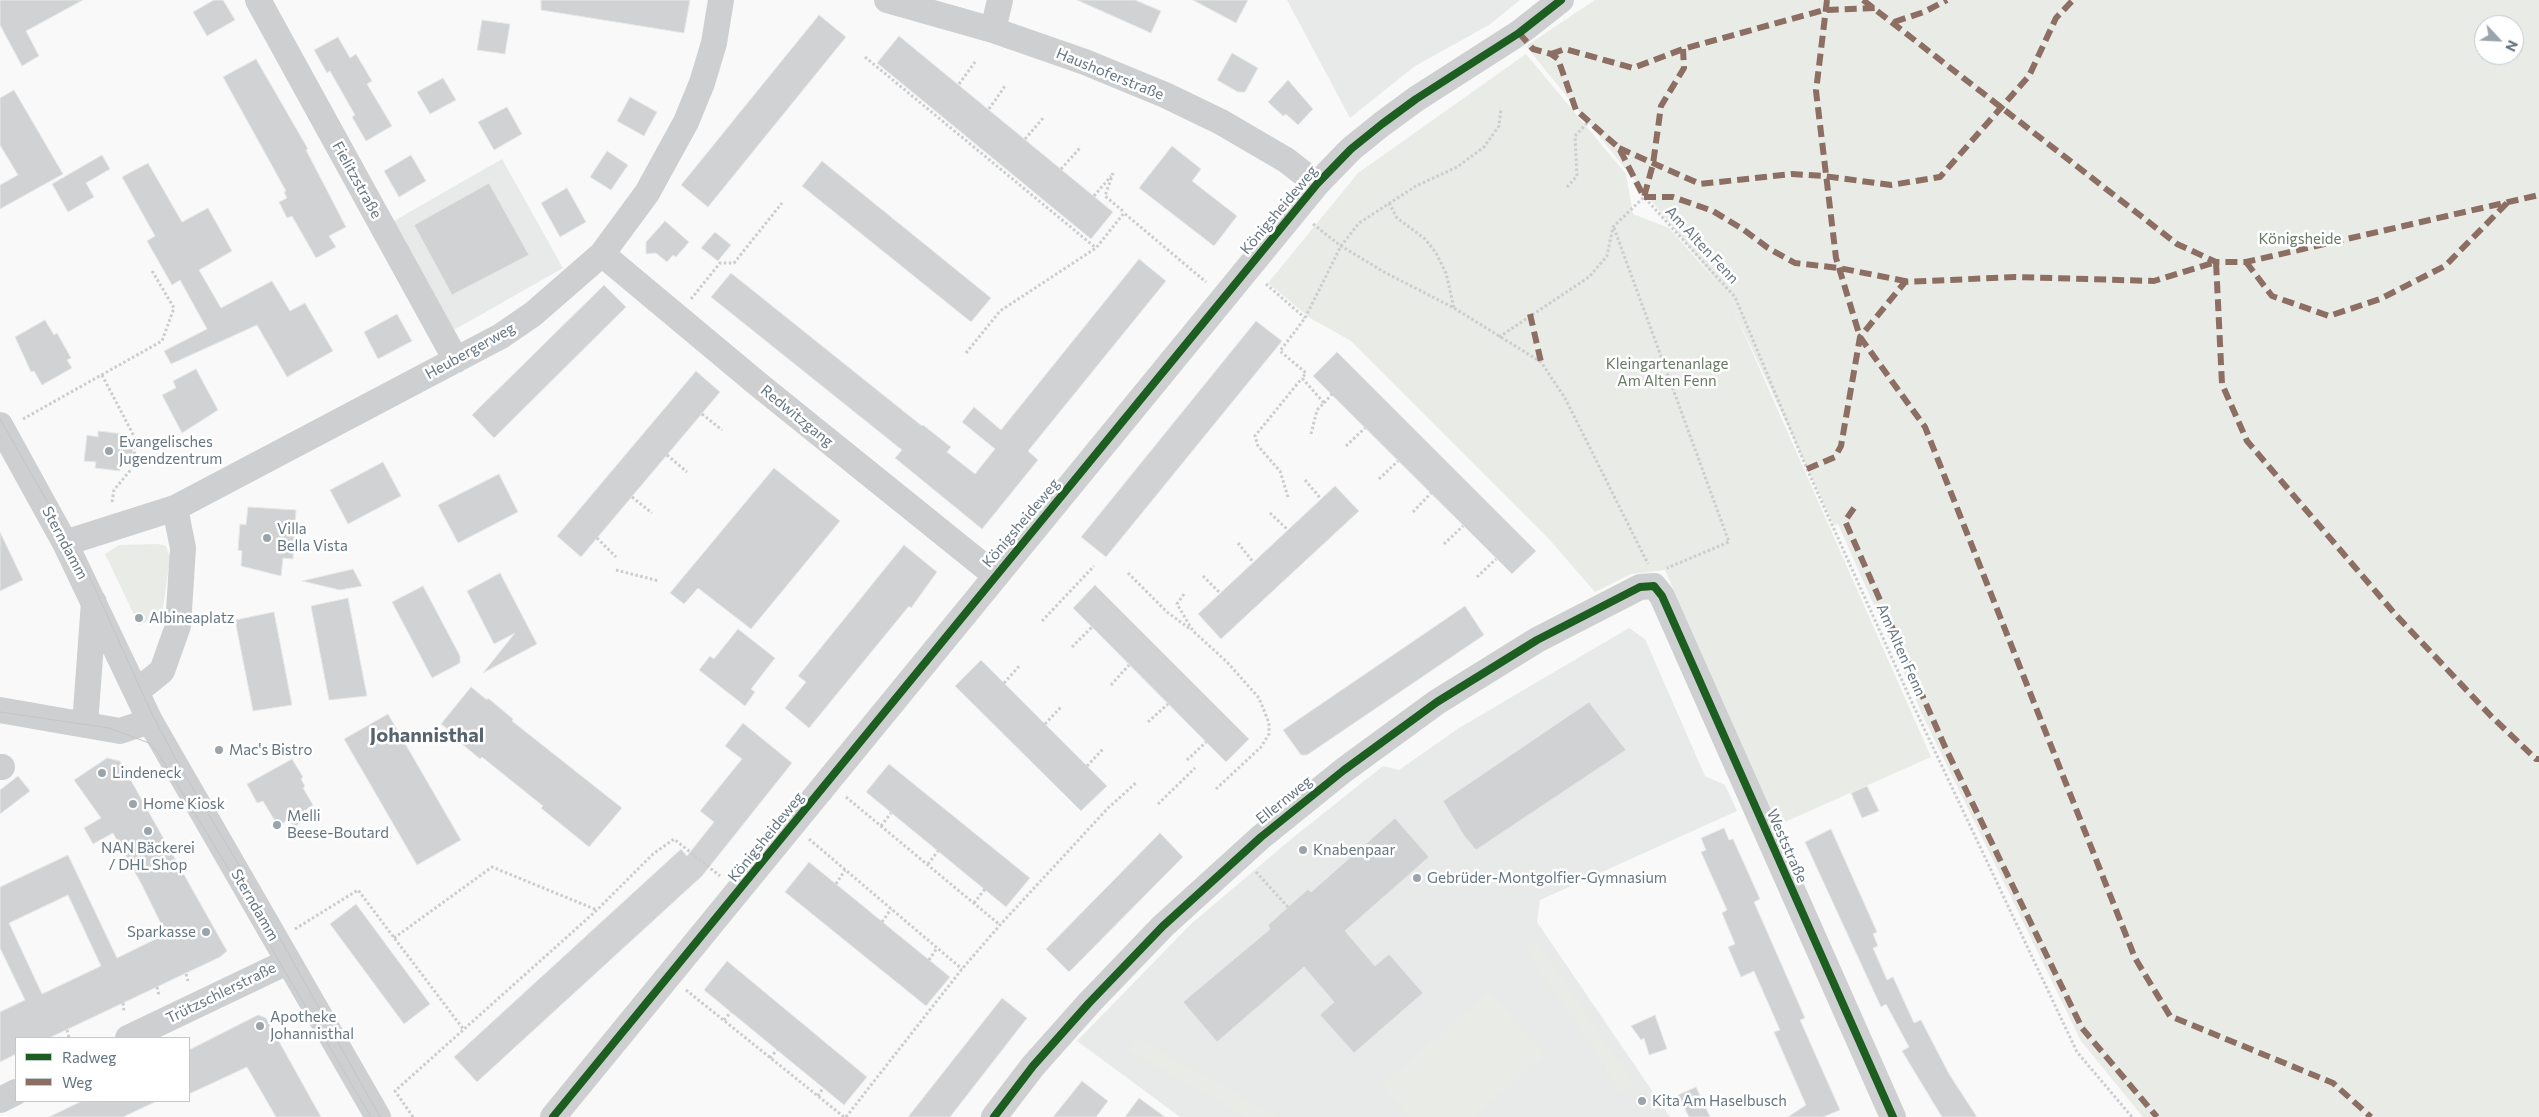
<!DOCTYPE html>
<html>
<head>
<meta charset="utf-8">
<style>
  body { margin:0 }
  #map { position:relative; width:2539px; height:1117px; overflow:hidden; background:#f9f9f9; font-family:Commissioner,sans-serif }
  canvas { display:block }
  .legend { position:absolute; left:15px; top:1037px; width:175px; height:65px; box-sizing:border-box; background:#fff; border:1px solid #c1c8cd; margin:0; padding:6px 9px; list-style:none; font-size:15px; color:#657683 }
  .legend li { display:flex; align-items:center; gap:10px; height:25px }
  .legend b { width:25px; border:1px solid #c1c8cd }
  .north { position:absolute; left:2474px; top:15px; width:50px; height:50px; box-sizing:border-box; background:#fff; border:1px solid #c1c8cd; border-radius:50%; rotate:115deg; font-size:14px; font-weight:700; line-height:20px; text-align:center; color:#657683 }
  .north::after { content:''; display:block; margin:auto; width:18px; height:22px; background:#99a4ac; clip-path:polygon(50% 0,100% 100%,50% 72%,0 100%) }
</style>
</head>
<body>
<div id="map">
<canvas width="2539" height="1117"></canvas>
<ul class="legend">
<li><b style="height:6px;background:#1b5e20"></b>Radweg</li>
<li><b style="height:6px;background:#8d6e63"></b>Weg</li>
</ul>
<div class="north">N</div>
</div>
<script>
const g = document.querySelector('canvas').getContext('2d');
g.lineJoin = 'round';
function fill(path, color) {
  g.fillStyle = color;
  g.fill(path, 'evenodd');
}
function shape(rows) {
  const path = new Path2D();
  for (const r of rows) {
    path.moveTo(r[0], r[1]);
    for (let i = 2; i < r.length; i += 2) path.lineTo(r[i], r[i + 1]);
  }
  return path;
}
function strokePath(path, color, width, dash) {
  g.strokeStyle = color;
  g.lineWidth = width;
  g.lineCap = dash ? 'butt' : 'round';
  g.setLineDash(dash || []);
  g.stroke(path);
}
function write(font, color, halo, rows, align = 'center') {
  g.font = font + ' Commissioner,sans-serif';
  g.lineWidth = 5;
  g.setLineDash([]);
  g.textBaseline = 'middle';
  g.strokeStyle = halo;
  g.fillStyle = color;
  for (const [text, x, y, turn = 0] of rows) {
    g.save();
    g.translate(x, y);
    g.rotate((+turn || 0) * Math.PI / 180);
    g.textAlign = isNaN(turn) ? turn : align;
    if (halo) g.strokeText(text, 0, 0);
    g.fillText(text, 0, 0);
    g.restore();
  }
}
fill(shape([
  [1287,0,1520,0,1489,25,1415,66,1350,118],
  [502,159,563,268,454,330,392,222],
  [1629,628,1645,639,1705,776,1725,785,1737,811,1540,900,1537,922,1670,1117,1180,1117,1077,1041,1191,924,1290,840,1383,766,1399,770,1459,728]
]), '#e8e9e9');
fill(shape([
  [1595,0,2539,0,2539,1117,2143,1117,2081,1041,1922,714,1838,524,1834,525,1731,304,1931,757,1778,825,1665,570,1631,574,1595,592,1548,538,1351,341,1310,318,1268,283,1358,173,1526,54,1626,174,1633,214,1669,228,1718,283,1526,46],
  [2484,25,2514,25,2514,55,2484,55],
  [158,544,166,546,170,558,162,615,139,625,105,554,119,545],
  [1537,941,1618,1061,1620,1060,1636,1083,1621,1094,1605,1070,1607,1069,1525,949],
  [1489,991,1545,1055,1475,1117,1409,1117,1382,1085],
  [1137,1038,1278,1117,1246,1117,1129,1051]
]), '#e8ebe6');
const building = shape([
  [0,0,83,0,26,31,39,56,22,66,0,25,0,0],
  [214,0,223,0,235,20,207,36,193,12,214,0],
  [541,0,690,0,684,33,541,10,541,0],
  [1077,0,1135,0,1161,11,1151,33,1077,0],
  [1193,0,1248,0,1236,23,1193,0],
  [819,15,846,37,708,207,681,185,819,15],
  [482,20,510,24,505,54,477,50,482,20],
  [899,36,1113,212,1091,239,877,63,899,36],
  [338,37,350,58,356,54,372,81,367,84,392,126,366,141,352,117,355,115,330,71,327,73,314,50,338,37],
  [1232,53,1258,68,1245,92,1238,92,1217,80,1232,53],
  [256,59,308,149,306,150,346,227,329,236,336,247,316,258,292,216,287,218,279,202,287,198,284,192,286,191,223,77,256,59],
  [443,78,456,100,430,114,417,92,443,78],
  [1288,80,1313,109,1298,125,1286,114,1283,116,1268,102,1288,80],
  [14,90,63,174,0,209,0,185,18,175,0,145,0,98,14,90],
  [630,97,657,112,644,136,617,121,630,97],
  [507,107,522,134,494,150,478,122,507,107],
  [1172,146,1201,169,1192,181,1237,216,1214,246,1139,188,1172,146],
  [607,151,628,165,611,190,590,177,607,151],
  [102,155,110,169,86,183,94,197,68,212,52,184,102,155],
  [411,155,426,181,399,197,384,171,411,155],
  [822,161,991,298,971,322,802,186,822,161],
  [148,163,182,222,208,208,232,251,199,270,221,308,272,281,290,311,305,303,333,351,287,377,257,325,171,364,164,351,207,329,180,280,172,285,147,241,155,236,122,177,148,163],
  [489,183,529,255,452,295,414,225,489,183],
  [567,188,586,222,560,237,541,203,567,188],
  [665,221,689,242,676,257,673,255,667,262,656,253,646,254,646,242,665,221],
  [715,232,731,245,718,261,701,248,715,232],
  [1139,259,1166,281,1028,451,1038,460,982,529,895,458,902,450,711,297,731,273,922,426,923,425,951,447,947,452,975,474,995,449,962,422,974,407,1001,430,1139,259],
  [604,285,626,307,494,438,472,415,604,285],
  [397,314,412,341,378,359,364,332,397,314],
  [45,320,54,335,57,333,71,358,67,360,72,368,42,385,34,371,31,372,15,337,45,320],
  [1256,321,1282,341,1106,557,1081,537,1256,321],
  [1337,352,1536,551,1512,574,1313,376,1337,352],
  [196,369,218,410,182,433,162,395,176,388,173,381,196,369],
  [696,371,720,392,581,557,557,536,696,371],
  [98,431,124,434,123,440,134,441,131,466,120,465,120,471,95,468,96,462,84,461,87,435,98,437,98,431],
  [383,462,401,496,348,524,330,490,383,462],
  [774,468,840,521,751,629,698,588,684,604,670,593,774,468],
  [499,474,518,512,458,543,438,505,499,474],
  [1335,486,1359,511,1221,639,1198,614,1335,486],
  [248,507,296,510,293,559,283,558,281,576,241,566,242,551,238,550,240,524,246,525,248,507],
  [0,532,23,580,0,591,0,532],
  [904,545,937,572,911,608,909,606,809,728,785,708,806,682,798,676,904,545],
  [353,569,362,586,340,590,302,581,353,569],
  [500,573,537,644,483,673,515,633,494,644,467,591,500,573],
  [1095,585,1249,739,1226,762,1073,608,1095,585],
  [423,586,460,656,460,663,432,678,392,602,423,586],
  [348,598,367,696,329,700,311,606,348,598],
  [1465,606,1484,635,1307,755,1301,755,1283,730,1465,606],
  [274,612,292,705,253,711,235,620,274,612],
  [738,629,775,658,751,689,755,692,745,706,699,670,710,656,714,659,738,629],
  [981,660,1107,786,1081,811,955,686,981,660],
  [471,687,487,700,488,698,513,719,512,721,622,808,589,847,541,808,543,806,482,757,480,759,455,738,457,736,441,724,471,687],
  [1589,702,1626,750,1476,850,1464,836,1443,801,1589,702],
  [388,714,461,840,417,865,344,739,388,714],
  [743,723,792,763,702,876,477,1082,454,1057,681,849,687,856,714,822,700,811,742,759,725,746,743,723],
  [107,758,120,761,227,951,220,957,49,1038,16,1038,16,1054,0,1062,0,1012,25,1000,0,948,0,887,68,855,117,958,166,934,142,885,113,833,93,844,84,828,101,818,74,780,107,758],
  [68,895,101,966,42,994,9,923,68,895],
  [292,759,303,777,301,779,305,786,303,788,313,805,304,811,308,818,294,827,288,820,278,826,263,801,257,803,247,784,292,759],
  [889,764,1030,878,1006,907,866,792,889,764],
  [18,776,30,791,0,814,0,790,18,776],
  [1867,786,1879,811,1862,818,1851,793,1867,786],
  [1395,818,1429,857,1345,931,1375,966,1389,954,1423,993,1354,1053,1320,1015,1334,1002,1304,967,1217,1042,1183,1002,1270,929,1268,925,1308,889,1311,892,1395,818],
  [1724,828,1729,840,1733,839,1760,899,1754,902,1805,1018,1800,1020,1840,1110,1823,1117,1788,1117,1806,1105,1774,1032,1780,1030,1754,971,1741,977,1728,947,1735,944,1722,913,1727,910,1701,852,1706,850,1701,838,1724,828],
  [1831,829,1877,932,1873,934,1878,946,1873,948,1887,980,1893,977,1914,1023,1921,1020,1949,1074,1977,1117,1942,1117,1902,1051,1909,1047,1886,1004,1881,1007,1805,842,1831,829],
  [1160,833,1183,857,1069,972,1046,949,1160,833],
  [809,862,950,977,926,1006,785,892,809,862],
  [356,904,430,1004,404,1024,330,924,356,904],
  [727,961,867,1077,844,1105,704,990,727,961],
  [1002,998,1027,1018,950,1117,908,1117,1002,998],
  [258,1015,266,1018,321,1117,276,1117,247,1067,189,1094,189,1050,258,1015],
  [1655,1015,1667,1049,1649,1055,1644,1038,1641,1040,1631,1026,1655,1015],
  [1082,1081,1108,1101,1096,1117,1053,1117,1082,1081],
  [1696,1087,1710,1117,1689,1117,1678,1095,1696,1087],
  [1139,1098,1165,1117,1125,1117,1139,1098],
  [82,1101,157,1101,123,1117,49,1117,82,1101]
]);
fill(building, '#d0d2d3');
strokePath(building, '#e8e8e8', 1);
strokePath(shape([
  [865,57,1096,248],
  [959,84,975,62],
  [989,109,1005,86],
  [1025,139,1044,117],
  [1061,169,1080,148],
  [1113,173,1105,196,1124,212],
  [1567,187,1577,176,1575,136,1589,121],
  [1094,196,1111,176],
  [1389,203,1397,218,1425,239,1436,253,1446,273,1454,308],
  [1313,224,1341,246,1384,272,1454,308,1541,362,1565,398,1648,564],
  [1614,228,1729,542,1667,568],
  [1266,284,1305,318],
  [691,299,720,263,734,263,782,203],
  [1499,337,1589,277,1607,256,1613,227,1644,197,1735,297,1807,469,1914,707,2077,1052,2132,1117],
  [966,353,1000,311,1096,248,1124,213,1206,282],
  [102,375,136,440,133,467,114,490,112,502],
  [1324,403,1332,394],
  [702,414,722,430],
  [23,419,162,341,174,308,151,269],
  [1311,434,1317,410,1324,403,1302,378,1306,373,1280,351,1305,318,1341,246,1359,223,1416,186,1457,167,1484,147,1499,126,1501,108],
  [1346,446,1365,428],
  [667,455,687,472],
  [1379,479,1398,461],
  [1305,480,1321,499],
  [632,497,652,513],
  [1288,497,1280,471,1258,446,1255,436,1302,378],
  [1413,512,1431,493],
  [1270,513,1288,530],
  [597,538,616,557],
  [1238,543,1253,562],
  [1444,544,1463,526],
  [616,570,659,581],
  [1128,573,1167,612,1190,629],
  [1203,576,1220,593],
  [1477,577,1496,559],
  [1184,594,1177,604,1193,631,1227,662,1259,698,1269,723,1269,734,1261,747,1216,789],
  [1042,621,1094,566],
  [1072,647,1092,627],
  [1004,683,1020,665],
  [1111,685,1129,665],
  [1148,722,1168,704],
  [1045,724,1061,707],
  [1187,760,1206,742],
  [1087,766,1103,749],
  [846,797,1000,925],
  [1158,804,1195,768],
  [881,826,891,813],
  [809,839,962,969],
  [928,864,938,851],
  [1256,872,1288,907],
  [836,884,845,870],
  [974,903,985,889],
  [882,922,891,909],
  [295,929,358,890,464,1030],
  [394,938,492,867,597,910],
  [929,960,937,948],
  [186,974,188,981],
  [157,987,159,995],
  [686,990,844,1117],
  [123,1003,124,1012],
  [724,1020,731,1012],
  [67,1030,69,1038],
  [770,1058,777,1050],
  [818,1096,823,1088],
  [413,1117,395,1091,597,910,653,854,674,839,720,876],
  [846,1117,962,969,1000,925,1108,808,1137,782]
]), '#cbcccd', 3, [2.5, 2.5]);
strokePath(shape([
  [258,0,456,360],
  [887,0,993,30,1085,62,1165,95,1221,122,1286,160,1317,184],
  [993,30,1000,0],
  [602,254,759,385,996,576],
  [0,425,65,543,150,721,378,1117],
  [65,543,175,508,501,336,533,314,602,254,647,193,686,122,702,83,714,43,721,0],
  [137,691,162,671,178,626,183,548,175,508],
  [0,710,120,731,150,721],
  [85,725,94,602],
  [0,767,2,767],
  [128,1038,287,962],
  [0,1100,16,1092],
  [553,1117,1317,184,1351,149,1382,124,1416,99,1519,33,1561,0],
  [994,1117,1033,1066,1089,1003,1163,926,1261,837,1344,770,1437,702,1537,640,1640,587,1654,586,1662,596,1893,1117]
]), '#cecfd0', 26);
strokePath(shape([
  [0,419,87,571,151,712,180,767,236,860,380,1117],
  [0,712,109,728,149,743,158,753,225,863,281,965,371,1117]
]), '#c3c5c6', 1);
strokePath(shape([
  [1827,0,1816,91,1836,258,1860,337,1925,427,2135,958,2170,1016,2333,1083,2371,1117],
  [1863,0,2177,244,2216,262,2246,262,2539,195],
  [1894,22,1924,12,1947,0],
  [1519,33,1533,49,1551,54,1558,59,1576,110,1619,148,1644,197,1653,164,1661,106,1684,68,1683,49],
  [1551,54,1565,49,1633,68,1683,49,1824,10,1876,8],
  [1619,148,1700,184,1792,174,1824,176,1891,185,1940,177,2029,76,2056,18,2073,0],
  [1644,197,1673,197,1713,211,1744,230,1768,248,1795,263,1839,268,1910,282],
  [2246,262,2272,296,2329,316,2380,299,2445,266,2508,202],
  [1530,314,1541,362],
  [1807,469,1835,457,1841,446,1860,337,1905,282,2015,277,2154,281,2216,262,2222,384,2247,441,2395,614,2491,716,2536,759,2539,759],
  [1854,508,1845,521,1946,749,2082,1028,2157,1117]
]), '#8d6e63', 6, [12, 6]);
strokePath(shape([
  [553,1117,1317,184,1351,149,1382,124,1416,99,1519,33,1561,0],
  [994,1117,1033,1066,1089,1003,1163,926,1261,837,1344,770,1437,702,1537,640,1640,587,1654,586,1662,596,1893,1117]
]), '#1b5e20', 8);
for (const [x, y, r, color] of [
  [109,451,5,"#99a4ac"],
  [267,538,5,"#99a4ac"],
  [139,618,5,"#99a4ac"],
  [219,750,5,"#99a4ac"],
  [102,773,5,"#99a4ac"],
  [133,804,5,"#99a4ac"],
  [277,825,5,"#99a4ac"],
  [148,831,5,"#99a4ac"],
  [1303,850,5,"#99a4ac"],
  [1417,878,5,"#99a4ac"],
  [206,932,5,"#99a4ac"],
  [260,1026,5,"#99a4ac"],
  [1642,1101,5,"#99a4ac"]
]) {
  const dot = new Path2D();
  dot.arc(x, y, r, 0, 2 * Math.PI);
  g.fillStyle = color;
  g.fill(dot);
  strokePath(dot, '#fff', 2);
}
write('15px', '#657683', '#fff', [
  ["Haushoferstraße",1110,74,22],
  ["Fielitzstraße",357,180,61],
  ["Königsheideweg",1279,210,-50],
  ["Am Alten Fenn",1702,245,47],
  ["Heubergerweg",470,351,-29],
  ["Redwitzgang",797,416,39],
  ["Königsheideweg",1021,523,-50],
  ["Sterndamm",65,543,62],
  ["Am Alten Fenn",1901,650,66],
  ["Ellernweg",1284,800,-39],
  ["Königsheideweg",766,837,-51],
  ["Weststraße",1787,846,66],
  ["Sterndamm",255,905,60],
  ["Trützschlerstraße",221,993,-26]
]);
write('15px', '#687a64', '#fff', [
  ["Königsheide",2300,239],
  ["Kleingartenanlage",1667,364],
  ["Am Alten Fenn",1667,381]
]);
write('15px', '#657683', '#fff', [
  ["Evangelisches",119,442],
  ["Jugendzentrum",119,459],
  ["Villa",277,529],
  ["Bella Vista",277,546],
  ["Albineaplatz",149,618],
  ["Mac's Bistro",229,750],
  ["Lindeneck",112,773],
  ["Home Kiosk",143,804],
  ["Melli",287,816],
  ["Beese-Boutard",287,833],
  ["NAN Bäckerei",148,848,"center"],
  ["/ DHL Shop",148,865,"center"],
  ["Knabenpaar",1313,850],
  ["Gebrüder-Montgolfier-Gymnasium",1427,878],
  ["Sparkasse",196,932,"right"],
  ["Apotheke",270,1017],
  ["Johannisthal",270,1034],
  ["Kita Am Haselbusch",1652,1101]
], 'left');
write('bold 20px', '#57646e', '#fff', [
  ["Johannisthal",427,735]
]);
</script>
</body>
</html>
